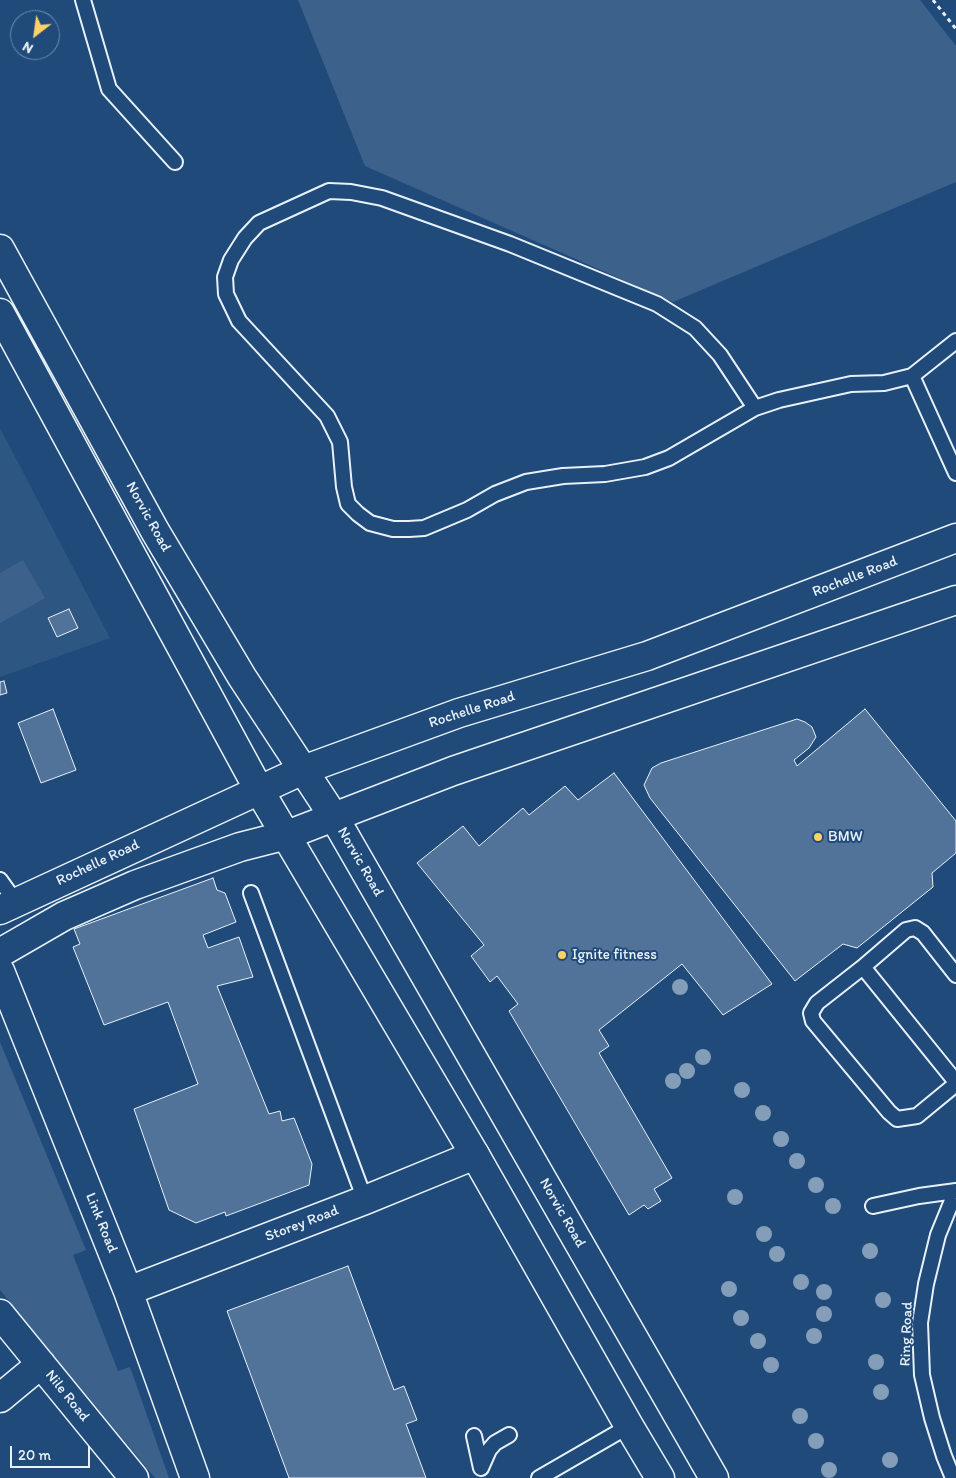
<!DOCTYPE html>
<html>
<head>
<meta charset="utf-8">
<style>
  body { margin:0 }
  #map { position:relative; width:956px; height:1478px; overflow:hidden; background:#1f4a7a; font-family:Itim,sans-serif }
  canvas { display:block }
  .north { position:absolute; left:10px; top:10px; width:50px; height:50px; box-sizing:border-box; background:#1f4a7a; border:1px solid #6f8dac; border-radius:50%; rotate:210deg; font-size:14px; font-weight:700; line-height:20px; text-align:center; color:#e8f1f8 }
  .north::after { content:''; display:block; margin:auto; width:18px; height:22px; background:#ffd166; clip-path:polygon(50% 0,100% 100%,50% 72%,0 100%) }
  .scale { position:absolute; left:10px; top:1446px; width:80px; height:22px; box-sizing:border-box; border:2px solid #e8f1f8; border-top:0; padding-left:6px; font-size:15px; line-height:18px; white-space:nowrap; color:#e8f1f8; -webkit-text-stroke:4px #1f4a7a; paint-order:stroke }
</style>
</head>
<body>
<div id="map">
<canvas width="956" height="1478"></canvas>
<div class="north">N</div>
<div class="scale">20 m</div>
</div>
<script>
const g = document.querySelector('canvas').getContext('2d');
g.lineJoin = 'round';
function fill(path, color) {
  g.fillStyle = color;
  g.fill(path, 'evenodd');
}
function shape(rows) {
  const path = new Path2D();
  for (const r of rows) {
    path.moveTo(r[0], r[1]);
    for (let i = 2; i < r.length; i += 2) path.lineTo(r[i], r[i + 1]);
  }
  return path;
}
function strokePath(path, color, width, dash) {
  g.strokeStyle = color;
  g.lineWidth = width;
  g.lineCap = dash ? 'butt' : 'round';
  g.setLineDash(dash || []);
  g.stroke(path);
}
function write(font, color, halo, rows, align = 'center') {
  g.font = font + ' Itim,sans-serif';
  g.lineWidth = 4;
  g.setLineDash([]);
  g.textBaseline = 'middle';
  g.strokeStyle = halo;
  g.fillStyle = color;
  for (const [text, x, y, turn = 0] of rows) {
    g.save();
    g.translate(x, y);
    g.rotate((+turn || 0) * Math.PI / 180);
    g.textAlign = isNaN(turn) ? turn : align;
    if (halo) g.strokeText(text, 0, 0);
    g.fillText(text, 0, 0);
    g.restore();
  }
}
fill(shape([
  [0,428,110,638,0,677]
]), '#2e5683');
fill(shape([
  [298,0,920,0,956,46,956,182,673,302,365,166],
  [23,560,45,598,0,623,0,573],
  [0,1042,86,1250,73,1255,118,1371,130,1367,169,1478,155,1478,0,1290]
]), '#3c628c');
const building = shape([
  [69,609,78,628,57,637,48,618,69,609],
  [4,681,7,693,0,695,0,682,4,681],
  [53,709,76,770,41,783,18,723,53,709],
  [865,709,956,821,956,853,932,873,933,887,857,948,843,944,795,981,650,798,644,785,652,768,661,763,797,719,805,722,812,727,816,737,809,748,794,760,797,766,865,709],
  [614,773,772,984,723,1015,682,964,599,1030,609,1046,599,1053,672,1178,654,1189,661,1201,648,1209,644,1205,629,1215,509,1011,518,1004,497,976,490,982,471,956,484,945,417,863,463,826,479,846,523,808,529,815,565,786,578,800,614,773],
  [213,878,217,890,225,893,236,922,203,935,208,948,239,937,253,977,217,986,269,1114,280,1111,282,1121,294,1118,312,1164,309,1185,226,1216,225,1212,196,1223,169,1210,134,1109,198,1084,168,1002,104,1025,73,947,80,944,74,929,213,878],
  [348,1266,394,1390,404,1386,417,1420,406,1424,426,1478,289,1478,227,1311,348,1266]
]);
fill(building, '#517399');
strokePath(building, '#e8f1f8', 1);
const lane = shape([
  [83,0,109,89,175,162],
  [912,376,956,341],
  [755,408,720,355,695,328,657,304,510,244,382,198,351,192,329,191,259,223,245,238,231,260,225,277,226,294,239,321,327,416,340,442,344,487,348,504,358,514,370,523,393,529,409,529,424,528,467,510,495,494,526,482,563,476,605,474,645,467,669,458,755,408,779,400,851,384,884,383,912,376,956,473],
  [0,880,15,901],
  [251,893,365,1200],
  [863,967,956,1082],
  [956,975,923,933,915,928,906,930,863,967,817,1003,811,1013,813,1021,889,1112,897,1119,917,1116,956,1084],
  [873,1206,919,1196,956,1191],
  [474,1436,481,1468,489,1450,495,1443,509,1435],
  [539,1478,629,1426],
  [953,1478,944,1456,932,1418,922,1375,920,1323,926,1284,938,1235,956,1191]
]);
const street = shape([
  [0,910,303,770,459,713,647,656,956,538],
  [0,953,64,916,135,885,240,847,287,835,453,771,956,600],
  [0,971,128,1291,195,1478],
  [128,1291,365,1200,475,1155],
  [0,1314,134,1478],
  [0,1398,41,1364]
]);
const secondary = shape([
  [0,249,155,531,242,677,334,817,714,1478],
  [0,313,259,790,475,1155,629,1426,660,1478]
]);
strokePath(lane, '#e8f1f8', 18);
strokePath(street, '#e8f1f8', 31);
strokePath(secondary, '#e8f1f8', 31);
strokePath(shape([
  [933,0,956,29]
]), '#e8f1f8', 3, [4, 4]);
strokePath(lane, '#1f4a7a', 14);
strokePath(street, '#1f4a7a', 28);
strokePath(secondary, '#1f4a7a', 28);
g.fillStyle = '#849eb9';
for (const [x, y] of [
  [680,987],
  [703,1057],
  [687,1071],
  [673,1081],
  [742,1090],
  [763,1113],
  [781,1139],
  [797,1161],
  [816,1185],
  [735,1197],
  [833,1206],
  [764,1234],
  [870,1251],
  [777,1254],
  [801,1282],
  [729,1289],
  [824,1292],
  [883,1300],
  [824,1314],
  [741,1318],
  [814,1336],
  [758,1341],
  [876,1362],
  [771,1365],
  [881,1392],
  [800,1416],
  [816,1441],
  [890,1460],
  [829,1470]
]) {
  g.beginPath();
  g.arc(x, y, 8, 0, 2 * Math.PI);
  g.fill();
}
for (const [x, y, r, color] of [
  [818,837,5,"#ffd166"],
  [562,955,5,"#ffd166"]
]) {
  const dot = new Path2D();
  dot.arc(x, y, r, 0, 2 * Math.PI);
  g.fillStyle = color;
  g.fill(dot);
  strokePath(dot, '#1f4a7a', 2);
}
write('15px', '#e8f1f8', '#1f4a7a', [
  ["Norvic Road",148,517,61],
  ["Rochelle Road",855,577,-21],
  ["Rochelle Road",472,710,-18],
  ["Norvic Road",360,862,60],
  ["Rochelle Road",98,863,-25],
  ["Norvic Road",562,1213,60],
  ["Link Road",101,1223,68],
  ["Storey Road",302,1224,-21],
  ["Ring Road",907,1334,-88],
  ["Nile Road",67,1396,51]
]);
write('15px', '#e8f1f8', '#1f4a7a', [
  ["BMW",828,837],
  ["Ignite fitness",572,955]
], 'left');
</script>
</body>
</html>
